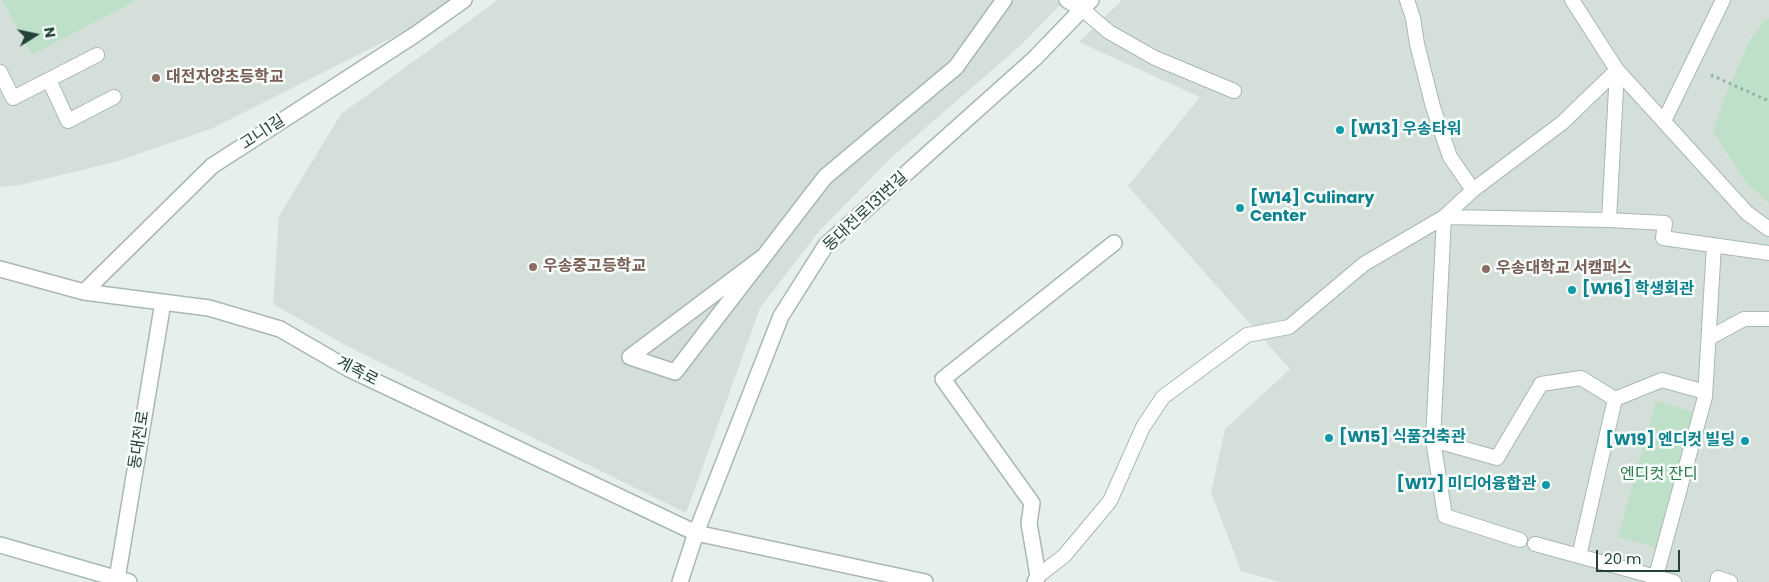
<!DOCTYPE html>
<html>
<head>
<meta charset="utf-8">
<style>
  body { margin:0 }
  #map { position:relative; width:1769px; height:582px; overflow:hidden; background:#e6efeb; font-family:Poppins,sans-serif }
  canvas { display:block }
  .north { position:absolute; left:10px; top:10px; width:50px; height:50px; -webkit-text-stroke:4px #f7fbf9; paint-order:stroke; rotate:80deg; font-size:14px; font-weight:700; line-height:20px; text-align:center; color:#24423a }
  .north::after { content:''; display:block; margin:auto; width:18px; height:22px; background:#24423a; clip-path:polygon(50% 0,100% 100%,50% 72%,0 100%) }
  .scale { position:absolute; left:1596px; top:550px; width:84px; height:22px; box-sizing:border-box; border:2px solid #24423a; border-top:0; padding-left:6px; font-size:15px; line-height:18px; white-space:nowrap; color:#24423a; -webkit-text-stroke:4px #f7fbf9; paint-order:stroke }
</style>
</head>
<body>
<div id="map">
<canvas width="1769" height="582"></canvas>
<div class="north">N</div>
<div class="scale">20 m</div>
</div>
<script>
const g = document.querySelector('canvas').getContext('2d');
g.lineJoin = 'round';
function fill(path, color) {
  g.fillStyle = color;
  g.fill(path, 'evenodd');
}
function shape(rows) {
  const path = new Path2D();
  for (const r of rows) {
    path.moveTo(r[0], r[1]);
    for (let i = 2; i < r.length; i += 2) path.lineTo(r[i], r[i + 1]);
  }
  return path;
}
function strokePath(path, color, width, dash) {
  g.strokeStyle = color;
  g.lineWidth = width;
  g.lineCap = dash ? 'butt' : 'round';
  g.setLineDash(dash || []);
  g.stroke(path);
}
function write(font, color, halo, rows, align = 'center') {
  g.font = font + ' Poppins,"Noto Sans KR",sans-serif';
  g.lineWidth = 5;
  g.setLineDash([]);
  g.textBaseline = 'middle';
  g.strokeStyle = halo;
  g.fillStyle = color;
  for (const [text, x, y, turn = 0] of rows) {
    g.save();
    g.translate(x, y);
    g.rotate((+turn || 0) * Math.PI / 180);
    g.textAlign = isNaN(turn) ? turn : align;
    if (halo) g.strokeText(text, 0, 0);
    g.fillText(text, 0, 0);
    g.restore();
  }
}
fill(shape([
  [0,0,449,0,409,29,213,128,118,161,20,185,0,187],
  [498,0,1065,0,1022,44,891,158,820,230,760,308,686,513,349,347,273,304,279,216,341,114],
  [1122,0,1769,0,1769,582,1280,582,1241,571,1211,492,1225,429,1290,369,1128,186,1200,97,1079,42]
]), '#d4dfda');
fill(shape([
  [2,0,136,0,32,55],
  [1766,19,1769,19,1769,203,1745,181,1713,132,1723,101,1750,40],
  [1656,401,1700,414,1661,549,1618,537]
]), '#bfe0c8');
const service = shape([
  [1407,0,1413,18,1417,44,1433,107,1450,157,1473,190],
  [1572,0,1617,70,1747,213,1769,229],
  [1082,9,1109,32,1155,58,1234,91],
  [1617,70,1609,220,1665,223,1663,238,1769,253],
  [0,72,13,98,97,55],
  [49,80,68,121,114,97],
  [1664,121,1723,0],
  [1709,338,1744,319,1769,319],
  [1615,399,1662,380,1705,392],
  [1433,440,1497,458,1541,384,1581,378,1615,399,1579,556],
  [1520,540,1445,516,1433,440,1444,217,1609,220],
  [1535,544,1674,582],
  [1038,576,1064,556,1110,501,1143,427,1163,397,1247,335,1289,327,1364,264,1444,217,1473,190,1562,123,1617,70],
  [1656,576,1705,397,1714,245],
  [1717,582,1718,578,1730,582]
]);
const minor = shape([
  [1067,0,1082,9],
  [763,257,630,357,675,372,825,177,956,67,1004,0],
  [0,269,84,292,209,308,280,329,349,369,696,533,925,582],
  [84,292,212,166,416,34,464,0],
  [117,579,163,302],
  [680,582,696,533,781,316,826,245,1034,59,1091,0],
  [1035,582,1038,576,1029,523,1032,503,943,379,1114,243]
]);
const secondary = shape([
  [0,545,129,582]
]);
strokePath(service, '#a8b8b2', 16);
strokePath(minor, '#a8b8b2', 18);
strokePath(secondary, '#a4bbb3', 18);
strokePath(shape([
  [1711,75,1769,101]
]), '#86b3a5', 3, [2.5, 4]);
strokePath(service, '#fff', 14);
strokePath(minor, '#fff', 15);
strokePath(secondary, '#fff', 15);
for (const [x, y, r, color] of [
  [156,78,5,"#8d6e63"],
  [1340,130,5,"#0f9aa8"],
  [1240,208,5,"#0f9aa8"],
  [533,267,5,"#8d6e63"],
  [1486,269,5,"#8d6e63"],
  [1572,290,5,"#0f9aa8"],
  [1329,438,5,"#0f9aa8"],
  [1745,441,5,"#0f9aa8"],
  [1546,485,5,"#0f9aa8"]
]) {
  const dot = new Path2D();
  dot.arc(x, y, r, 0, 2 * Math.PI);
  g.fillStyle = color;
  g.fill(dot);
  strokePath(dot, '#f7fbf9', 2);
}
write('bold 16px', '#785e54', '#f7fbf9', [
  ["대전자양초등학교",166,78],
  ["우송중고등학교",543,267],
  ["우송대학교 서캠퍼스",1496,269]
], 'left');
write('bold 16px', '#0d838f', '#f7fbf9', [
  ["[W13] 우송타워",1350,130],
  ["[W14] Culinary",1250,199],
  ["Center",1250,217],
  ["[W16] 학생회관",1582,290],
  ["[W15] 식품건축관",1339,438],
  ["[W19] 엔디컷 빌딩",1735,441,"right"],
  ["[W17] 미디어융합관",1536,485,"right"]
], 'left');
write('16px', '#24423a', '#f7fbf9', [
  ["고니1길",263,133,-33],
  ["동대전로131번길",866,212,-43],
  ["계족로",357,372,27],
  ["동대전로",140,440,-81]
]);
write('16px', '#2d7a4b', '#f7fbf9', [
  ["엔디컷 잔디",1659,475]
]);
</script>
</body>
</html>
